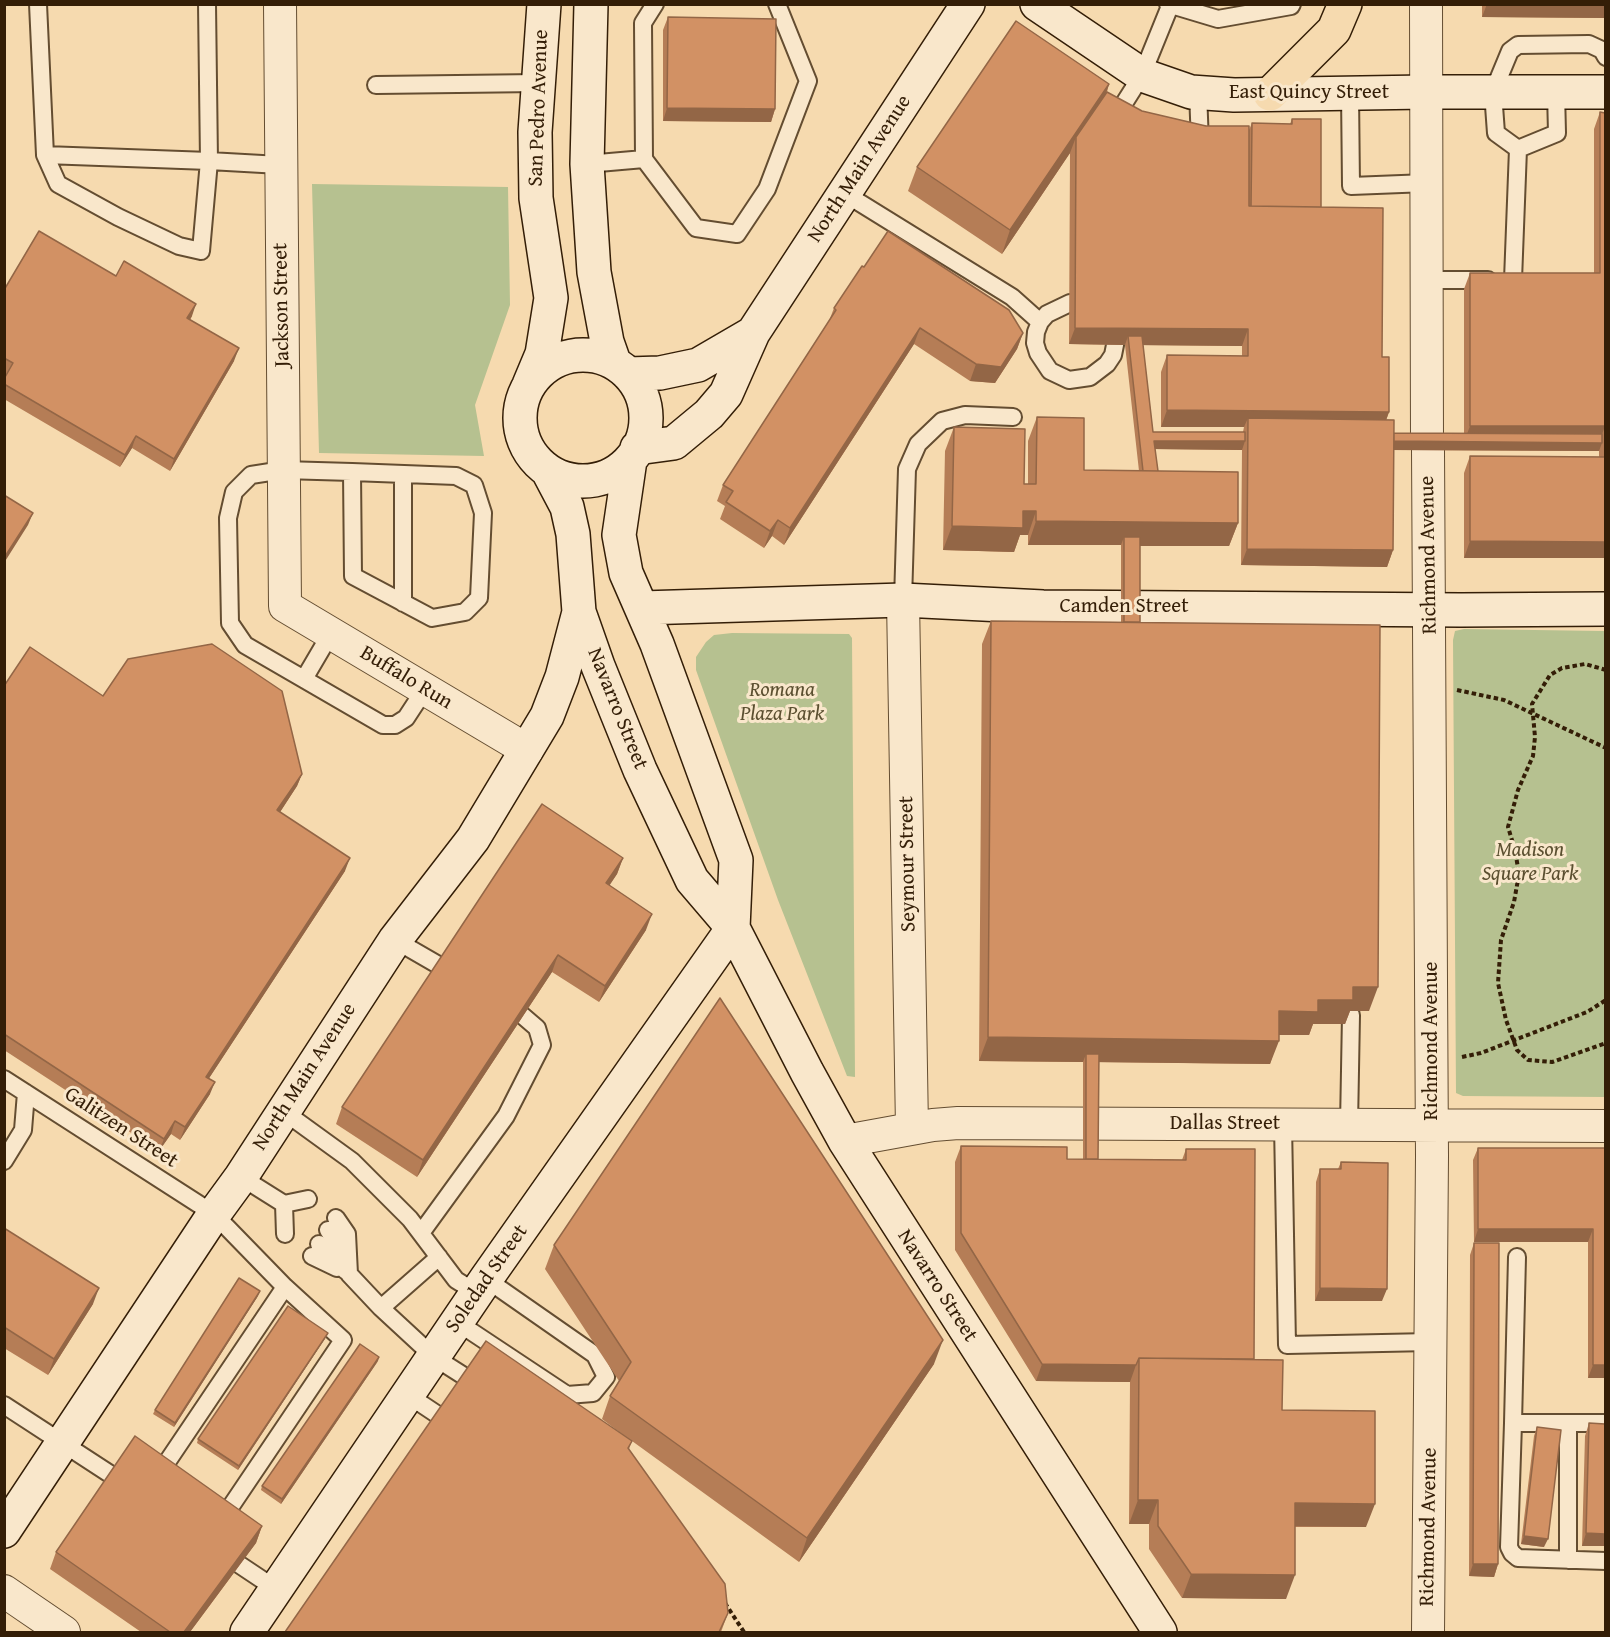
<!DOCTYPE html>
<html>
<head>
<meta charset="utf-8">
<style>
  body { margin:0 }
  #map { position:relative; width:1610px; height:1637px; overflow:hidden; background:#f6daaf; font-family:"Gentium Book Plus",serif }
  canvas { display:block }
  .frame { position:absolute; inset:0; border:6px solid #341e07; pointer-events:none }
</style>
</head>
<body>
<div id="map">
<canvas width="1610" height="1637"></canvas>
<div class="frame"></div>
</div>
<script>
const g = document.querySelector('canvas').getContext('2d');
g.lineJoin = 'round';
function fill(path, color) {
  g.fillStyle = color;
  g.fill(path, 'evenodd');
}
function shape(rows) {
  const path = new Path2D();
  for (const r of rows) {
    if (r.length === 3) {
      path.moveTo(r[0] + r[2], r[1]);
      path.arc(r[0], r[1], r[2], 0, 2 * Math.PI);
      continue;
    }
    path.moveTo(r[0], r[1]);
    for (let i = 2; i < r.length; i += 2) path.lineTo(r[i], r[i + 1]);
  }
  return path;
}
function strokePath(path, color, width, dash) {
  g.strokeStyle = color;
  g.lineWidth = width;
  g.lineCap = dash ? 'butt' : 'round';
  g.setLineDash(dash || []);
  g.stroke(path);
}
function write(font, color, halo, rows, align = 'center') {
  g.font = font + ' "Gentium Book Plus",serif';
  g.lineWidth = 6;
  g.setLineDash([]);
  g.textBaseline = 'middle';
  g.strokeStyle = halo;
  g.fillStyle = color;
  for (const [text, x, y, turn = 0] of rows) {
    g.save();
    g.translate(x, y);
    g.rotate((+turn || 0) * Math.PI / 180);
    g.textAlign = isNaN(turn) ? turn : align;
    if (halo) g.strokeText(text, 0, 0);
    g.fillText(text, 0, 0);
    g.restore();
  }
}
fill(shape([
  [312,184,508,187,510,305,475,405,484,456,319,453],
  [1464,629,1605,631,1605,1097,1463,1096,1456,1093,1453,640,1455,631],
  [732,633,849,634,852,638,855,1077,847,1076,778,900,696,670,696,657,706,642,714,635]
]), '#b6c190');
const lane = shape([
  [38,4,45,155],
  [207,4,209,161,201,251,179,246,118,217,58,184,45,155,209,161,280,165],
  [1168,4,1218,19,1291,6,1292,4],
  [376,85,538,83],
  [1198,92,1200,143],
  [1350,93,1351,186,1427,183],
  [1116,116,1142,75,1170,6],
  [1518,149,1557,133,1556,92],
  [644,159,696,228,737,234,767,189,808,81,777,4],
  [587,164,644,159,643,23,655,4],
  [844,193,1012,297,1040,322],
  [1427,280,1488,280],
  [1513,280,1518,149,1496,133,1493,92,1510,51,1518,45,1589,44,1602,50,1606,57],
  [1070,303,1047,314,1040,322,1036,332,1035,343,1038,353,1050,371,1069,380,1090,377,1107,364,1113,355,1115,345],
  [352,472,353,576,432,618,465,612,479,598,483,513,474,485,456,476,352,472,283,470,251,475,234,492,228,518,230,623,245,645,383,725,395,725,406,718,425,689],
  [903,600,907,469,918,444,942,421,965,415,1013,417],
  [403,603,403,474],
  [304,679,331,633],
  [395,940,440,966],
  [4,1079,214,1214,285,1287,343,1340,223,1518],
  [283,1111,352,1161,410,1219,456,1280,477,1293],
  [1283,1124,1287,1345,1430,1342],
  [1349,1125,1351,1015],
  [4,1161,23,1130,26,1093],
  [241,1177,284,1204,308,1199],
  [284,1204,285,1234],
  [336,1218,347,1234,349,1274,381,1308],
  [328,1230,339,1245,344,1261],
  [421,1233,506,1116,542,1045,537,1028,523,1016],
  [319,1244,346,1271],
  [312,1256,337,1268],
  [439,1257,381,1308,434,1357,467,1378,469,1395],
  [1517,1257,1513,1423,1606,1423],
  [457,1322,567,1395,593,1393,606,1377,595,1355,486,1279],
  [408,1395,441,1417,457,1414],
  [4,1405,113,1476],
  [1513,1423,1509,1547,1512,1553,1518,1558,1606,1561],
  [1568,1424,1568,1560],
  [159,1474,285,1287],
  [240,1565,276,1589]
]);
const street = shape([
  [280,4,285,606,527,750],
  [1426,4,1427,442],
  [903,600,912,1128],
  [845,1141,933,1125,958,1123,1606,1126],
  [4,1591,64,1632],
  [1428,1632,1432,1156,1428,450]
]);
const secondary = shape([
  [591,4,587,164,594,272,607,342,614,362],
  [1037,4,1142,75,1191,92,1234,95,1426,92,1606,92],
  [583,418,63],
  [628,374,660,373,698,365,753,333],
  [529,385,542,354,551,298,536,198,535,132,544,4],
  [637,448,674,443,709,414,726,394,753,333,968,4],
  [630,460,619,535,626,573,657,644,736,860,733,928],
  [548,471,567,507,573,534,579,612,598,666,640,770,692,880,733,928,807,1072,845,1141,1160,1632],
  [642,608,903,600,1043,607,1461,610,1606,609],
  [4,1531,214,1214,241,1177,395,940,473,839,547,716,562,677,579,612],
  [247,1632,486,1279,733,928]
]);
const highway = shape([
  [1270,94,1334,30,1345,4]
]);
strokePath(lane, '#644d31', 20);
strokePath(street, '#644d31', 34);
strokePath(secondary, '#341e07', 36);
strokePath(highway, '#341e07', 36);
strokePath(shape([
  [1606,670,1585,664,1562,668,1550,675,1532,704,1535,737,1533,756,1518,790,1508,827,1515,850,1519,874,1514,902,1501,940,1498,983,1506,1020,1517,1050,1528,1060,1552,1062,1606,1043],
  [1457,690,1504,700,1606,748],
  [1462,1057,1481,1053,1587,1012,1606,1000],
  [725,1603,744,1632]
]), '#341e07', 4, [4.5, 3]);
strokePath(lane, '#f9e7cb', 16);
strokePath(street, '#f9e7cb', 32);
strokePath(secondary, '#f9e7cb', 33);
strokePath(highway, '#f6daaf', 33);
fill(shape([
  [1605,4,1605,18,1482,17,1482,5,1459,5],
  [668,17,775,109,771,122,663,121,663,30],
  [1109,84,1107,92,1142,111,1206,126,1249,130,1252,123,1290,124,1292,119,1320,207,1382,357,1389,412,1386,420,1394,433,1464,433,1464,289,1470,273,1594,273,1594,129,1600,112,1605,113,1605,558,1464,558,1464,473,1470,456,1599,457,1599,451,1394,450,1393,550,1387,567,1241,565,1242,450,1155,449,1158,471,1238,523,1229,546,1140,546,1140,622,1369,1011,1350,1011,1345,1024,1313,1024,1309,1035,1279,1035,1270,1064,1099,1062,1098,1159,1182,1160,1186,1149,1254,1359,1282,1410,1366,1527,1295,1527,1286,1599,1182,1598,1149,1549,1149,1524,1129,1524,1130,1382,1036,1381,955,1250,955,1162,961,1146,1067,1159,1083,1159,1083,1062,979,1061,982,644,991,621,1121,622,1121,545,1028,545,1028,535,1020,535,1014,552,943,550,945,451,954,427,1024,484,1028,484,1028,441,1037,417,1084,470,1139,471,1125,345,1069,344,1070,153,1002,254,908,191,917,167],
  [1143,345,1242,346,1242,356,1167,355,1161,372,1161,427,1244,427,1243,432,1153,432],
  [864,267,1023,333,1017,349,995,383,970,381,914,344,784,545,772,536,764,548,720,519,725,506,717,501,723,485,829,321,834,308],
  [116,276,192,316,190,320,234,361,170,471,132,448,120,467,4,399,4,379,7,375,4,374,4,290],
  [4,686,302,774,297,786,280,812,345,871,209,1078,210,1094,180,1140,171,1134,159,1151,4,1050],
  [623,858,617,874,609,885,646,930,599,1002,552,972,417,1177,336,1124,342,1107],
  [1478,1148,1605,1148,1605,1378,1588,1378,1588,1242,1474,1242,1473,1160],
  [1341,1162,1382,1301,1315,1301,1316,1182,1320,1169,1338,1169],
  [4,1228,93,1304,48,1375,4,1348],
  [1474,1243,1498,1564,1494,1577,1469,1576,1470,1255],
  [554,1245,934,1364,799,1562,632,1441,629,1449,728,1613,721,1632,285,1632,631,1441,602,1419,610,1396,619,1381,545,1269],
  [258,1296,174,1427,153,1414,155,1410],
  [328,1333,326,1337,238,1470,197,1443,198,1439],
  [378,1361,281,1504,261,1490,262,1486],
  [1589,1423,1605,1546,1582,1546,1585,1436],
  [1537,1427,1544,1547,1521,1544,1534,1436],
  [262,1526,256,1543,190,1632,141,1632,50,1569,56,1552]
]), '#b57d56');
fill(shape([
  [1487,4,1605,4,1605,18,1482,17],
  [1109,84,1101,108,1076,137,1070,153,1002,254,1010,230],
  [667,108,775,109,771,122,663,121],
  [196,304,192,316,183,331,187,318],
  [920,328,914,344,784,545,790,528],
  [1075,328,1248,329,1242,346,1129,345,1128,336,1125,345,1069,344],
  [1023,333,1017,349,995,383,970,381,976,364],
  [239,348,234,361,170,471,174,459],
  [1167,410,1389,412,1383,429,1248,418,1244,427,1161,427],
  [1470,426,1605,426,1599,443,1602,443,1599,451,1388,450,1391,441,1464,442],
  [136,436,132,448,120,467,125,455],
  [1154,441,1245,441,1242,450,1151,449],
  [1023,511,1036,511,1028,535,1020,535,1014,552,943,550,952,526],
  [33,513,28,525,4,563,4,558],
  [778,520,772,536,764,548,770,531],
  [1036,521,1238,523,1229,546,1124,546,1124,537,1121,545,1028,545],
  [1470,541,1605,542,1605,558,1464,558],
  [1247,549,1393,550,1387,567,1241,565],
  [302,774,297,786,273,823,277,810],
  [350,858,345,871,202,1089,206,1077],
  [623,858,617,874,600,900,606,883],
  [652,914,646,930,599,1002,605,986],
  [558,955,552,972,417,1177,423,1160],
  [1353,987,1378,987,1369,1011,1350,1011,1345,1024,1313,1024,1309,1035,1270,1035,1279,1011,1318,1000],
  [988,1037,1279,1041,1270,1064,1086,1062,1086,1054,1083,1062,979,1061],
  [215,1082,210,1094,180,1140,185,1127],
  [175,1121,171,1134,159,1151,164,1139],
  [1478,1229,1593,1229,1588,1242,1474,1242],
  [99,1288,93,1304,48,1375,54,1359],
  [1320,1288,1387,1289,1382,1301,1315,1301],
  [260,1291,258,1296,174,1427,175,1423],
  [328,1333,326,1337,238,1470,239,1466],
  [943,1340,934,1364,799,1562,807,1538],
  [379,1357,378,1361,281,1504,282,1499],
  [1042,1364,1136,1365,1130,1382,1036,1381],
  [1593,1365,1605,1365,1605,1378,1588,1378],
  [1138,1500,1158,1500,1149,1524,1129,1524],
  [1295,1503,1375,1504,1366,1527,1286,1526],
  [262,1526,256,1543,190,1632,184,1632],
  [1586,1533,1605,1534,1605,1546,1582,1546],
  [1524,1536,1548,1539,1544,1547,1521,1544],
  [1473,1564,1498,1564,1494,1577,1469,1576],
  [1191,1574,1295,1575,1286,1599,1182,1598]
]), '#936646');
const building = shape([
  [668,17,776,19,775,109,667,108,668,17],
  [1016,21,1109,84,1010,230,917,167,1016,21],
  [1107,92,1142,111,1206,126,1249,126,1249,206,1383,208,1382,357,1389,357,1389,412,1167,410,1167,355,1248,356,1248,329,1075,328,1076,137,1107,92],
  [1600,112,1605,113,1605,542,1470,541,1470,456,1605,457,1605,426,1470,426,1470,273,1600,273,1600,112],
  [1292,119,1321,119,1321,207,1251,206,1252,123,1292,124,1292,119],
  [39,231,116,276,124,261,196,304,187,318,239,348,174,459,136,436,125,455,4,384,4,379,13,363,4,358,4,290,39,231],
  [888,231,1009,310,1023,333,1001,367,976,364,920,328,790,528,778,520,770,531,726,502,733,491,723,485,836,310,834,308,862,266,864,267,888,231],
  [1128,336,1142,336,1153,432,1245,432,1245,441,1154,441,1158,471,1143,471,1128,336],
  [1037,417,1084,418,1084,470,1238,472,1238,523,1036,521,1036,511,1023,511,1023,528,952,526,954,427,1025,429,1024,484,1036,484,1037,417],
  [1248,418,1394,420,1393,550,1247,549,1248,418],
  [1394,433,1602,434,1602,443,1394,441,1394,433],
  [4,495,33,513,4,558,4,495],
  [1124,537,1140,537,1140,622,1124,622,1124,537],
  [991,621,1380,625,1378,987,1353,987,1353,1000,1318,1000,1318,1012,1279,1011,1279,1041,988,1037,991,621],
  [212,644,282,691,302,774,277,810,350,858,206,1077,215,1082,185,1127,175,1121,164,1139,4,1034,4,686,30,647,103,696,128,659,212,644],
  [542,804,623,858,606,883,652,914,605,986,558,955,423,1160,342,1107,542,804],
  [720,998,943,1340,807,1538,610,1396,631,1362,554,1245,720,998],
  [1086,1054,1099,1054,1098,1159,1086,1159,1086,1054],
  [961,1146,1067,1147,1067,1159,1186,1160,1186,1149,1255,1149,1254,1359,1139,1358,1136,1365,1042,1364,961,1233,961,1146],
  [1478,1148,1605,1148,1605,1365,1593,1365,1593,1229,1478,1229,1478,1148],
  [1341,1162,1388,1163,1387,1289,1320,1288,1320,1169,1341,1169,1341,1162],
  [4,1228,99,1288,54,1359,4,1327,4,1228],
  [1474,1243,1499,1243,1498,1564,1473,1564,1474,1243],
  [239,1278,260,1291,175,1423,155,1410,239,1278],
  [288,1306,328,1333,239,1466,198,1439,288,1306],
  [486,1341,632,1441,628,1448,725,1584,728,1613,719,1632,285,1632,486,1341],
  [360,1344,379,1357,282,1499,262,1486,360,1344],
  [1139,1358,1283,1360,1282,1410,1375,1411,1375,1504,1295,1503,1295,1575,1191,1574,1158,1526,1158,1500,1138,1500,1139,1358],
  [1589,1423,1605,1424,1605,1534,1586,1533,1589,1423],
  [1537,1427,1561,1430,1548,1539,1524,1536,1537,1427],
  [135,1436,262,1526,184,1632,170,1632,56,1552,135,1436]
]);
fill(building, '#d29164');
strokePath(building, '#936646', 1.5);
write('21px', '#341e07', '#f9e7cb', [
  ["East Quincy Street",1309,93],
  ["San Pedro Avenue",539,108,-88],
  ["North Main Avenue",860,169,-57],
  ["Jackson Street",282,305,-91],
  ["Richmond Avenue",1429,555,-91],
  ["Camden Street",1124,607],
  ["Buffalo Run",406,678,31],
  ["Navarro Street",617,709,68],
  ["Seymour Street",908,864,-91],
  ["Richmond Avenue",1432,1041,-90],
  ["North Main Avenue",305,1077,-57],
  ["Dallas Street",1225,1124],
  ["Galitzen Street",121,1128,33],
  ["Soledad Street",487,1279,-55],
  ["Navarro Street",937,1286,57],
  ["Richmond Avenue",1429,1527,-89]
]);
write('italic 21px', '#5b4f30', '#f9e7cb', [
  ["Romana",782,691],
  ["Plaza Park",782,715],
  ["Madison",1530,851],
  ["Square Park",1530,875]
]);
</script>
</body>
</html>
